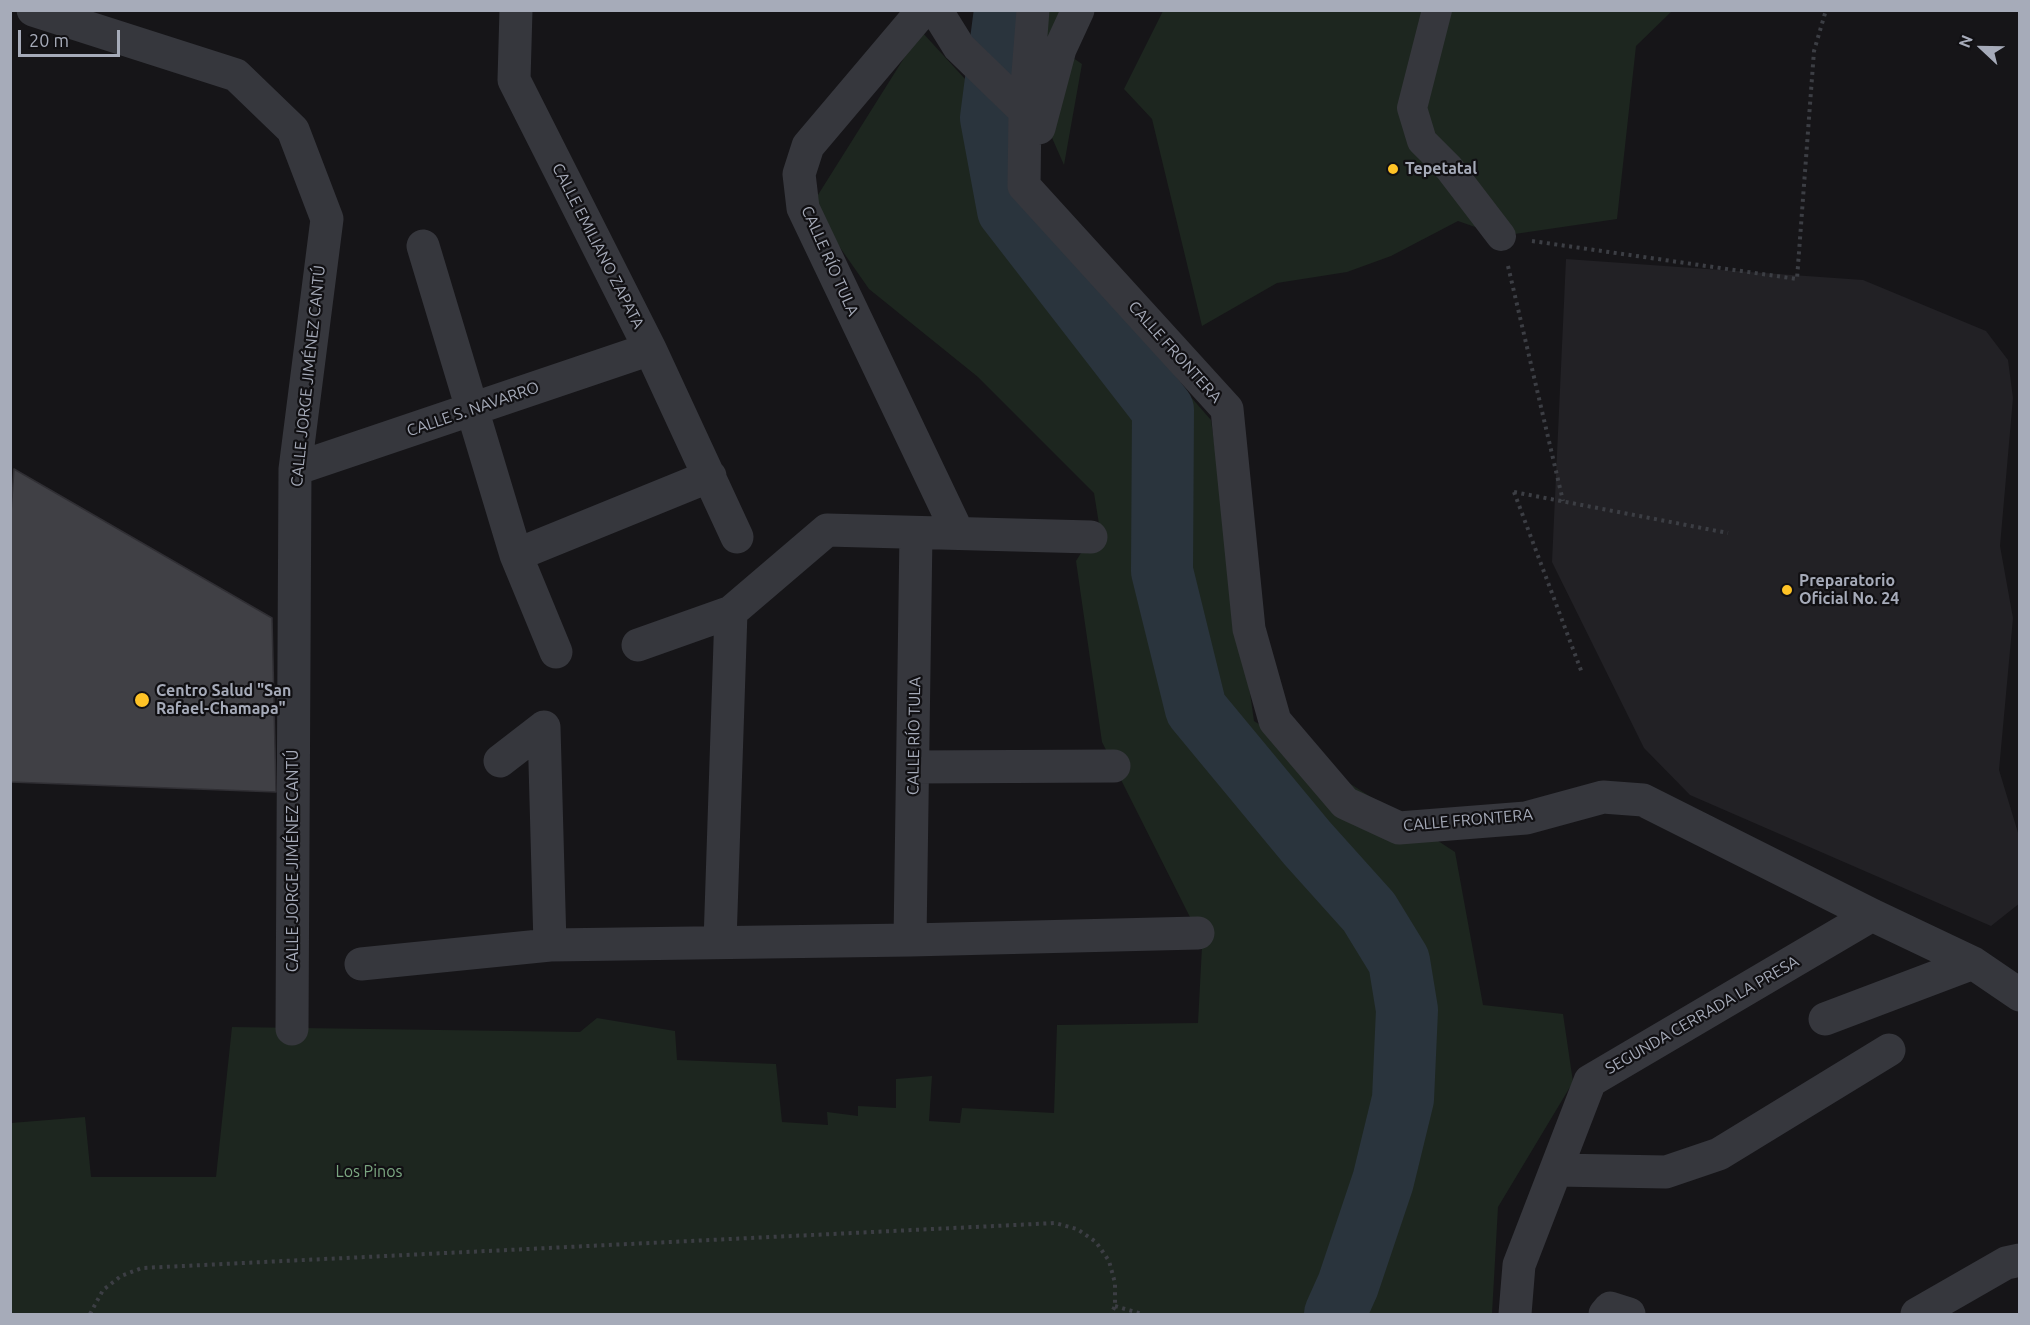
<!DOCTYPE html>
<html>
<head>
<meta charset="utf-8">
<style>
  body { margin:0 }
  #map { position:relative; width:2030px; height:1325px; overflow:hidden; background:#161518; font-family:Ubuntu,sans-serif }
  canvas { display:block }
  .frame { position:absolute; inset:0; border:12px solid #a6abb9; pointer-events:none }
  .north { position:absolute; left:1952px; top:18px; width:60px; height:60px; -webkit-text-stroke:4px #111013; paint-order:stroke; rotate:292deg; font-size:16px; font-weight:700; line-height:24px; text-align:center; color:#a6abb9 }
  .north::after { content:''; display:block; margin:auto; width:21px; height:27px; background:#a6abb9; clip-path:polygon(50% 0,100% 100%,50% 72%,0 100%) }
  .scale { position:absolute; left:18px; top:30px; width:102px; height:27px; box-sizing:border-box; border:3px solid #a6abb9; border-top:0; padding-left:8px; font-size:18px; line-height:21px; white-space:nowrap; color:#a6abb9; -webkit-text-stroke:4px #111013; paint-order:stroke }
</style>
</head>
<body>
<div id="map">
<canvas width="2030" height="1325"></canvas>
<div class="frame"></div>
<div class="north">N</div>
<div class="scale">20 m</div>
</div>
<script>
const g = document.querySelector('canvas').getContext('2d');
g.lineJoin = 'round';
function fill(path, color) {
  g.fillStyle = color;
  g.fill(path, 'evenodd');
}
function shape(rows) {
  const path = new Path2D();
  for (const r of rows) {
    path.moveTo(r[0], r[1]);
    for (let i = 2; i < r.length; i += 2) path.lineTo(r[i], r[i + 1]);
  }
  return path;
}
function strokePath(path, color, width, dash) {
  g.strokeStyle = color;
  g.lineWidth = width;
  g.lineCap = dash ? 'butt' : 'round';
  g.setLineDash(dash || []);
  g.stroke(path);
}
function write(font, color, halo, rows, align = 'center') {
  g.font = font + ' Ubuntu,sans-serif';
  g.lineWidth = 4.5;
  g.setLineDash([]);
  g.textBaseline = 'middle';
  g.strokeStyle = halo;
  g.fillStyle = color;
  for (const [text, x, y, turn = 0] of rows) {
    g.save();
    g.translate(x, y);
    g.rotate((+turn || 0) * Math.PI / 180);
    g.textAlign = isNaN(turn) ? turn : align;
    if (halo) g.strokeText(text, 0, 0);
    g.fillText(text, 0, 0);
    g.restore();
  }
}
fill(shape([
  [1566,259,1863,280,1986,331,2008,360,2013,398,2000,546,2013,618,1999,770,2019,836,2020,903,1991,926,1690,795,1644,748,1552,562]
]), '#222125');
fill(shape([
  [987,11,1063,11,1060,49,1082,64,1064,165,1034,97,1028,211,1211,420,1254,721,1455,852,1483,1005,1563,1014,1573,1082,1498,1207,1492,1314,11,1314,11,1123,85,1117,91,1177,216,1177,232,1027,580,1032,597,1018,675,1031,677,1060,776,1064,782,1122,828,1125,827,1112,858,1116,858,1106,896,1108,896,1079,932,1076,929,1121,960,1123,962,1108,1054,1113,1057,1025,1198,1023,1202,947,1198,933,1102,742,1076,561,1099,524,1094,493,978,377,869,289,811,206,921,31,977,92,985,50],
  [1163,11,1672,11,1636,46,1617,219,1501,236,1458,221,1391,256,1347,272,1277,283,1202,326,1152,119,1124,89]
]), '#1d261f');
strokePath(shape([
  [1005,10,991,118,1008,210,1163,410,1162,571,1196,709,1307,843,1369,912,1399,961,1407,1010,1403,1099,1383,1181,1348,1285,1335,1314]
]), '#2a343d', 62);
const building = shape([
  [14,469,272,618,276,792,10,782,10,527,14,469]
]);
fill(building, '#404045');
strokePath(building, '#302f34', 1.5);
strokePath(shape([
  [1532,241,1797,279,1814,51,1826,10],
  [1508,266,1563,501],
  [1514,492,1728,533],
  [1514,492,1582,673],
  [1115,1306,1142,1314],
  [90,1314,103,1290,121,1276,142,1268,1055,1223,1077,1229,1096,1242,1109,1261,1115,1283,1115,1306,1111,1314]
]), '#3c3e44', 4, [3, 4.5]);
strokePath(shape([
  [1437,10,1412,108,1422,141,1449,168,1501,236]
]), '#36373d', 30);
strokePath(shape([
  [33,10,236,75,293,130,327,219,295,469,292,1029],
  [516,10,514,80,650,349,737,537],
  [923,10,808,146,799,174,803,208,958,533],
  [936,10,959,47,1025,111],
  [1033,10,1025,111,1024,186,1227,409,1249,629,1275,721,1345,803,1399,828,1526,818,1603,797,1643,800,1872,915,1973,963,2020,995],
  [1039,128,1060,49,1078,10],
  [423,246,516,555,556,652],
  [295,469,650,349],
  [516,555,710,476],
  [638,645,731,612,827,530,1091,537],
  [544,727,550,945],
  [500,761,544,727],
  [913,767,1114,766],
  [910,940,916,533],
  [720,942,731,612],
  [361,964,550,945,910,940,1198,933],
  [1825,1019,1973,963],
  [1557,1170,1666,1172,1719,1154,1889,1050],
  [1515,1314,1519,1265,1590,1081,1872,915],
  [1605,1314,1610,1308,1629,1314],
  [1917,1314,2006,1263,2020,1260]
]), '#36373d', 33);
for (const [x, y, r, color] of [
  [1393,169,6,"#ffc326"],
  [1787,590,6,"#ffc326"],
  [142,700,8,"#ffc326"]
]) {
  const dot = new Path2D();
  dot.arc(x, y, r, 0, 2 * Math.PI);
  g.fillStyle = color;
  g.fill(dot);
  strokePath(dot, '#111013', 2);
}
write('bold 16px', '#a6abb9', '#111013', [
  ["Tepetatal",1405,169],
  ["Preparatorio",1799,581],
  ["Oficial No. 24",1799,599],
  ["Centro Salud \"San",156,691],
  ["Rafael-Chamapa\"",156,709]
], 'left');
write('16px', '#a6abb9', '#111013', [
  ["CALLE EMILIANO ZAPATA",598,246,63],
  ["CALLE RÍO TULA",830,261,66],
  ["CALLE FRONTERA",1175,352,48],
  ["CALLE JORGE JIMÉNEZ CANTÚ",308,376,-84],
  ["CALLE S. NAVARRO",473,409,-19],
  ["CALLE RÍO TULA",914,736,-89],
  ["CALLE FRONTERA",1468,820,-5],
  ["CALLE JORGE JIMÉNEZ CANTÚ",293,861,-90],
  ["SEGUNDA CERRADA LA PRESA",1702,1015,-30]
]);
write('16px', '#7ba681', '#111013', [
  ["Los Pinos",369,1172]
]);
</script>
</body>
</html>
